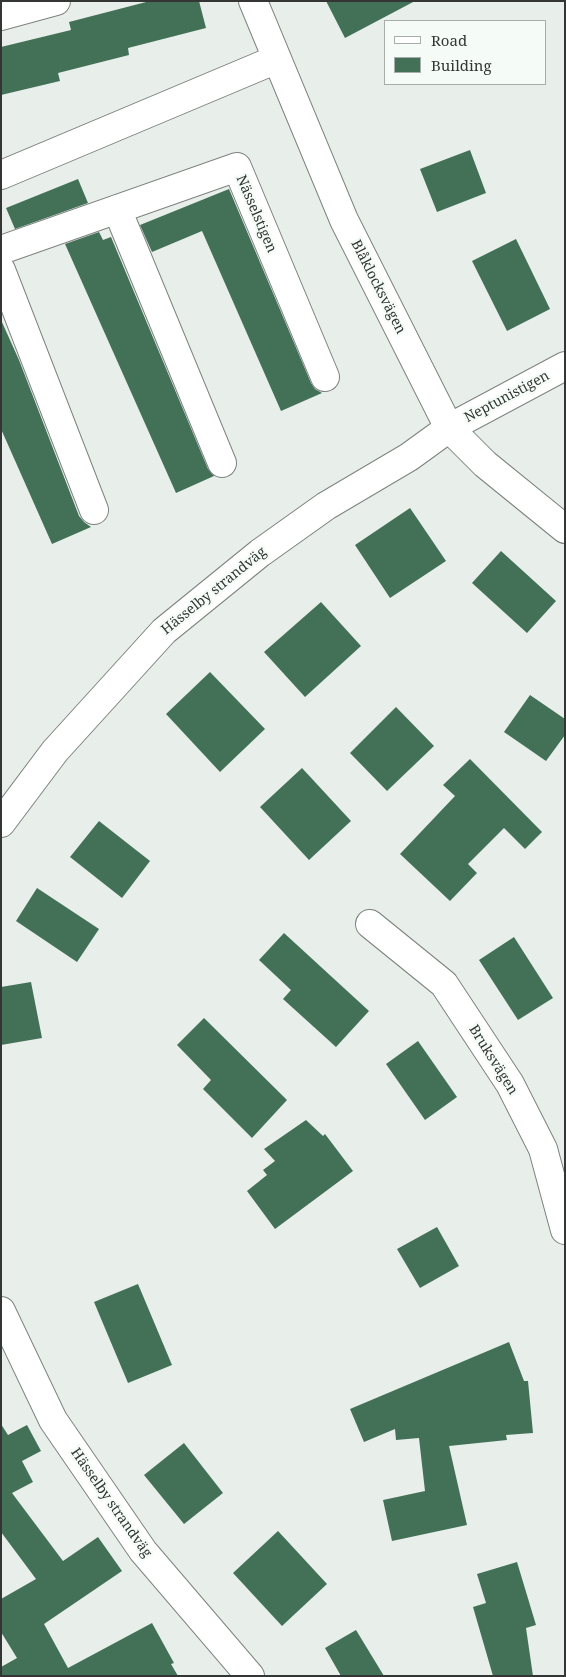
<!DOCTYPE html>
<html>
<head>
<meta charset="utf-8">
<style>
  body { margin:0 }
  #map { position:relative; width:566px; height:1677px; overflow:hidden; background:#e8eeea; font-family:"Noto Serif",serif }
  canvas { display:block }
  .frame { position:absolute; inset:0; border:2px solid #333634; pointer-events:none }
  .legend { position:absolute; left:384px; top:20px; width:162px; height:65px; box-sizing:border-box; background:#f5fcf8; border:1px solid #a7adaa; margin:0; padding:6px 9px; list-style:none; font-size:15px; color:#333634 }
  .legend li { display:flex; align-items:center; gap:10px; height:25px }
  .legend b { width:25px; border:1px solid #a7adaa }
</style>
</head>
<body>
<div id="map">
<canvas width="566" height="1677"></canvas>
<div class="frame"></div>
<ul class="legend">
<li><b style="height:6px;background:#fff"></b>Road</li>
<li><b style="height:14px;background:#437157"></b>Building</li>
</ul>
</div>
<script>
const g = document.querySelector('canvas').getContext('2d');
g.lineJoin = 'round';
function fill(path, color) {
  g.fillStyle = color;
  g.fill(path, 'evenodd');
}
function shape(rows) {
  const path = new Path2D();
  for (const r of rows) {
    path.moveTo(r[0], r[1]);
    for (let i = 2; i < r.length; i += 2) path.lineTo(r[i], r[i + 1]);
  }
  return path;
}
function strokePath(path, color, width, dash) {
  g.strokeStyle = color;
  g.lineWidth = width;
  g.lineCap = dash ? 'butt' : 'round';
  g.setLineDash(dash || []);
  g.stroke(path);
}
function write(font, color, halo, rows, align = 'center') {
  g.font = font + ' "Noto Serif",serif';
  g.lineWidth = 5;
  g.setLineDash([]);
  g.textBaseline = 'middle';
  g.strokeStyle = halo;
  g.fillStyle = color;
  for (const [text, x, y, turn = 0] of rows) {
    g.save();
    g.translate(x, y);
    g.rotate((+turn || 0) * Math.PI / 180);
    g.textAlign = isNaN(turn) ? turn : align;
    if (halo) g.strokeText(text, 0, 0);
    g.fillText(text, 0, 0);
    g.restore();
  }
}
fill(shape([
  [150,1,199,1,206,28,128,48,129,55,58,73,60,81,1,95,1,47,71,30,69,22],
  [326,1,415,1,345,38],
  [470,150,486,193,437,212,420,169],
  [78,179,88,203,15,229,6,208],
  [229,189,311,383,315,389,322,393,281,411,202,231,152,252,140,225],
  [99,232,103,240,111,237,208,469,214,476,176,493,65,244],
  [516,239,550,309,507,331,472,261],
  [1,320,19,360,79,516,84,522,91,527,52,544,1,429],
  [410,508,446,561,390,598,355,545],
  [501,551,556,601,527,633,472,583],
  [321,602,361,646,305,697,264,652],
  [210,672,265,729,220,772,166,714],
  [530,695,565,719,565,735,546,761,504,732],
  [396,707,434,746,387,791,350,753],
  [470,759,542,832,525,849,504,828,468,864,477,873,450,901,400,854,455,796,443,785],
  [302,768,351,821,309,860,260,807],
  [99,821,150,861,122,898,70,857],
  [37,888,99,929,77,962,16,921],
  [284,933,369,1011,336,1047,283,999,291,990,259,960],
  [514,937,553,998,518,1020,479,960],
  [31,982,42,1038,1,1045,1,987],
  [204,1018,287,1100,252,1138,203,1089,211,1080,177,1045],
  [418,1041,457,1097,425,1120,386,1064],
  [306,1120,323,1136,325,1134,353,1171,275,1229,247,1191,267,1175,263,1170,275,1161,264,1149],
  [437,1227,459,1266,420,1288,397,1249],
  [138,1284,172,1365,128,1383,94,1302],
  [509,1342,524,1381,528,1381,533,1433,506,1435,507,1440,449,1446,467,1525,392,1541,383,1500,425,1491,419,1438,396,1440,395,1429,364,1442,350,1409],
  [1,1424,8,1435,27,1425,41,1451,22,1461,33,1482,12,1493,63,1561,98,1537,122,1571,44,1624,68,1668,152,1623,174,1663,171,1664,178,1676,1,1676,1,1667,17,1658,1,1632,1,1599,36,1579,1,1532],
  [184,1443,223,1493,184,1524,144,1475],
  [278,1531,327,1584,282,1626,233,1573],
  [517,1562,536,1625,526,1628,533,1676,493,1676,473,1607,486,1603,477,1574],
  [356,1630,384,1676,341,1676,325,1648]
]), '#437157');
const minor = shape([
  [253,1,344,220,449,428,485,464,565,529],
  [1,16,56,1],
  [1,175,277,59],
  [117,209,222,463],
  [1,250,237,167,325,377],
  [1,270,94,510],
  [1,823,55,751,164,631,260,553,326,506,409,457,449,428,565,366],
  [370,924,444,984,510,1084,543,1149,565,1230],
  [1,1311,53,1420,143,1551,250,1676]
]);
strokePath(minor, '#7d837f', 30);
strokePath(minor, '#fff', 28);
write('14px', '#333634', '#f5fcf8', [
  ["Nässelstigen",256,214,67],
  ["Blåklocksvägen",378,287,63],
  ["Neptunistigen",507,397,-28],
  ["Hässelby strandväg",214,591,-39],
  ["Bruksvägen",493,1060,58],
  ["Hässelby strandväg",111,1503,55]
]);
</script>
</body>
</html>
